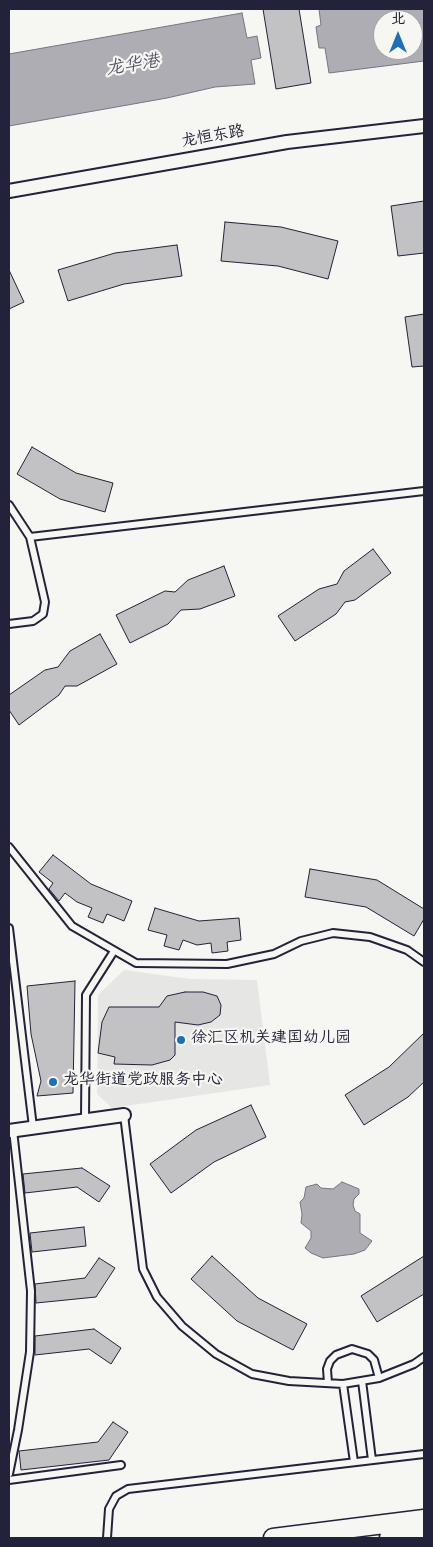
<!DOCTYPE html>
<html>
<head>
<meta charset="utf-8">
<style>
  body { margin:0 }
  #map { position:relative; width:433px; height:1547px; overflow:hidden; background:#f6f6f2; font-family:"Gochi Hand","LXGW WenKai TC",sans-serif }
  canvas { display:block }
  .frame { position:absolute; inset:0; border:10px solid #22223b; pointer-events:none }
  .north { position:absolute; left:373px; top:10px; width:50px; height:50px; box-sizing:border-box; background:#f6f6f2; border:1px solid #a1a1a9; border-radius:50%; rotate:0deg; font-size:14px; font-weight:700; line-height:20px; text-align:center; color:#22223b }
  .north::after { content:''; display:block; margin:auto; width:18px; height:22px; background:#1f6fb2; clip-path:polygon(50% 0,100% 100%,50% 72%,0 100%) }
</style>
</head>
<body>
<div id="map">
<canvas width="433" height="1547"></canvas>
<div class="frame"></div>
<div class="north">北</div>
</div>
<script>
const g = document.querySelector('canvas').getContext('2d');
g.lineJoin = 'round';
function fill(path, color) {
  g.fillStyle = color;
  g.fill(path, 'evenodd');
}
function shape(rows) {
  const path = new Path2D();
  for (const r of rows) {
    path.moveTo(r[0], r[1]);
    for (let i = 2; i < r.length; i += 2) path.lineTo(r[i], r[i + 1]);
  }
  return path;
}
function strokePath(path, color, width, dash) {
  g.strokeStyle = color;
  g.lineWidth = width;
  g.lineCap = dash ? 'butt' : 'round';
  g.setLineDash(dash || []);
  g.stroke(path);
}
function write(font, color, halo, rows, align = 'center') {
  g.font = font + ' "Gochi Hand","LXGW WenKai TC",sans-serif';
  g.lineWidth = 4.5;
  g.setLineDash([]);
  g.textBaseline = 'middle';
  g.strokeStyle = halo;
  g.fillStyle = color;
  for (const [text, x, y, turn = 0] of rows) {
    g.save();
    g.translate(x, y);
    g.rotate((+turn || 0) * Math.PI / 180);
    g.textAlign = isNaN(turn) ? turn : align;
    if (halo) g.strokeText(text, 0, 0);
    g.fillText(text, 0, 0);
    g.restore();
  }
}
fill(shape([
  [124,970,190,979,257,980,270,1085,112,1108,97,1094,98,995]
]), '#e6e6e4');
const water = shape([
  [319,9,424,9,424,61,329,73,325,48,319,48,316,27,321,25,319,9],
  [383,20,413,20,413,50,383,50,383,20],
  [242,13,247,38,257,36,261,58,251,60,255,84,215,87,167,98,9,126,9,54,242,13],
  [342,1182,359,1189,359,1194,354,1199,353,1205,355,1211,360,1214,360,1233,372,1241,365,1250,354,1254,323,1258,311,1253,305,1248,311,1238,311,1231,301,1223,302,1214,300,1202,304,1198,306,1187,317,1184,321,1188,333,1189,342,1182]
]);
fill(water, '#adadb3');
strokePath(water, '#757583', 1);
const building = shape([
  [263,9,299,9,311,83,276,89,263,9],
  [424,201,424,253,398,256,391,206,424,201],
  [225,222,281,227,338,241,328,279,278,266,221,261,225,222],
  [177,245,182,276,124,284,68,301,58,270,115,253,177,245],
  [9,270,24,302,9,309,9,270],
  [424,314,424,366,412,367,405,317,424,314],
  [32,447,76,473,113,483,105,512,60,499,17,474,32,447],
  [373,549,391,573,355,600,345,602,336,614,295,641,278,616,319,589,337,584,344,571,373,549],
  [224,566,235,596,200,609,181,610,168,624,130,643,116,615,165,591,175,592,188,580,224,566],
  [100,634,117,664,77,686,65,686,59,695,19,725,9,710,9,695,45,670,58,667,70,651,100,634],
  [53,855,91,884,132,901,124,921,107,914,103,923,88,917,92,908,77,902,65,893,59,901,49,889,53,883,39,872,53,855],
  [310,869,377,880,424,909,424,919,414,936,366,907,305,897,310,869],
  [155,908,199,921,239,918,241,940,227,942,228,951,212,953,211,943,197,945,183,940,179,950,164,946,167,935,148,930,155,908],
  [75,981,73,1093,37,1096,41,1081,31,1034,27,986,75,981],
  [185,992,203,992,217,996,221,1005,220,1015,211,1022,198,1025,175,1022,175,1055,170,1060,152,1065,114,1064,115,1057,98,1053,102,1022,109,1007,159,1007,167,996,185,992],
  [424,1033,424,1082,408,1097,364,1125,345,1095,389,1067,424,1033],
  [251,1105,266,1137,214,1162,171,1193,150,1164,196,1130,251,1105],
  [82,1168,110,1186,99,1202,77,1187,25,1193,23,1174,82,1168],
  [84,1227,86,1246,32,1252,30,1233,84,1227],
  [212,1256,258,1298,307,1324,293,1350,237,1321,191,1279,212,1256],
  [424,1256,424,1294,377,1322,361,1296,424,1256],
  [99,1258,115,1268,96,1297,36,1303,35,1284,85,1278,99,1258],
  [94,1329,121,1348,111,1364,89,1349,35,1355,35,1336,94,1329],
  [113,1422,128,1432,109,1460,21,1470,19,1451,98,1442,113,1422]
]);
fill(building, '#c2c2c4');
strokePath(building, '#22223b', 1);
const lane = shape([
  [9,505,30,537,45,602,43,614,33,621,9,624],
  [30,537,424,491],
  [9,847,72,926,136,963,227,964,274,954,301,941,333,933,370,937,407,950,424,962],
  [9,928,33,1127],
  [124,1115,143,1269,157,1297,182,1326,216,1354,252,1374,289,1381,343,1384,379,1378,414,1364,424,1357],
  [85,1120,86,995,114,951],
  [362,1381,372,1460],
  [328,1383,327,1369,330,1361,336,1355,352,1349,368,1354,374,1360,379,1378],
  [343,1384,354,1462],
  [9,1474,18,1430,30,1352,31,1291,13,1130],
  [9,1480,121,1465],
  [107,1538,109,1509,116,1496,128,1489,424,1454]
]);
const street = shape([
  [9,191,287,142,424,126],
  [9,1131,124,1115]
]);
const secondary = shape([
  [273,1538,424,1519],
  [389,1538,424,1534]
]);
strokePath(lane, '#22223b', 10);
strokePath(street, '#22223b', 16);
strokePath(secondary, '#22223b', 21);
strokePath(lane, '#f6f6f2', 6);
strokePath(street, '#f6f6f2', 12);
strokePath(secondary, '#f6f6f2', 18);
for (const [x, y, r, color] of [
  [181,1040,5,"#1f6fb2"],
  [53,1082,5,"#1f6fb2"]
]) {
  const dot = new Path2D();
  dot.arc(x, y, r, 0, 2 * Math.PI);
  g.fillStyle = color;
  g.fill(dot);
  strokePath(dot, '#f6f6f2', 2);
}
write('16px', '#22223b', '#f6f6f2', [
  ["龙恒东路",213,138,-10]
]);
write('16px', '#22223b', '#f6f6f2', [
  ["徐汇区机关建国幼儿园",191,1040],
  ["龙华街道党政服务中心",63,1082]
], 'left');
write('italic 18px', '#535365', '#f6f6f2', [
  ["龙华港",133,67,-9]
]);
</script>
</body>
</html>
